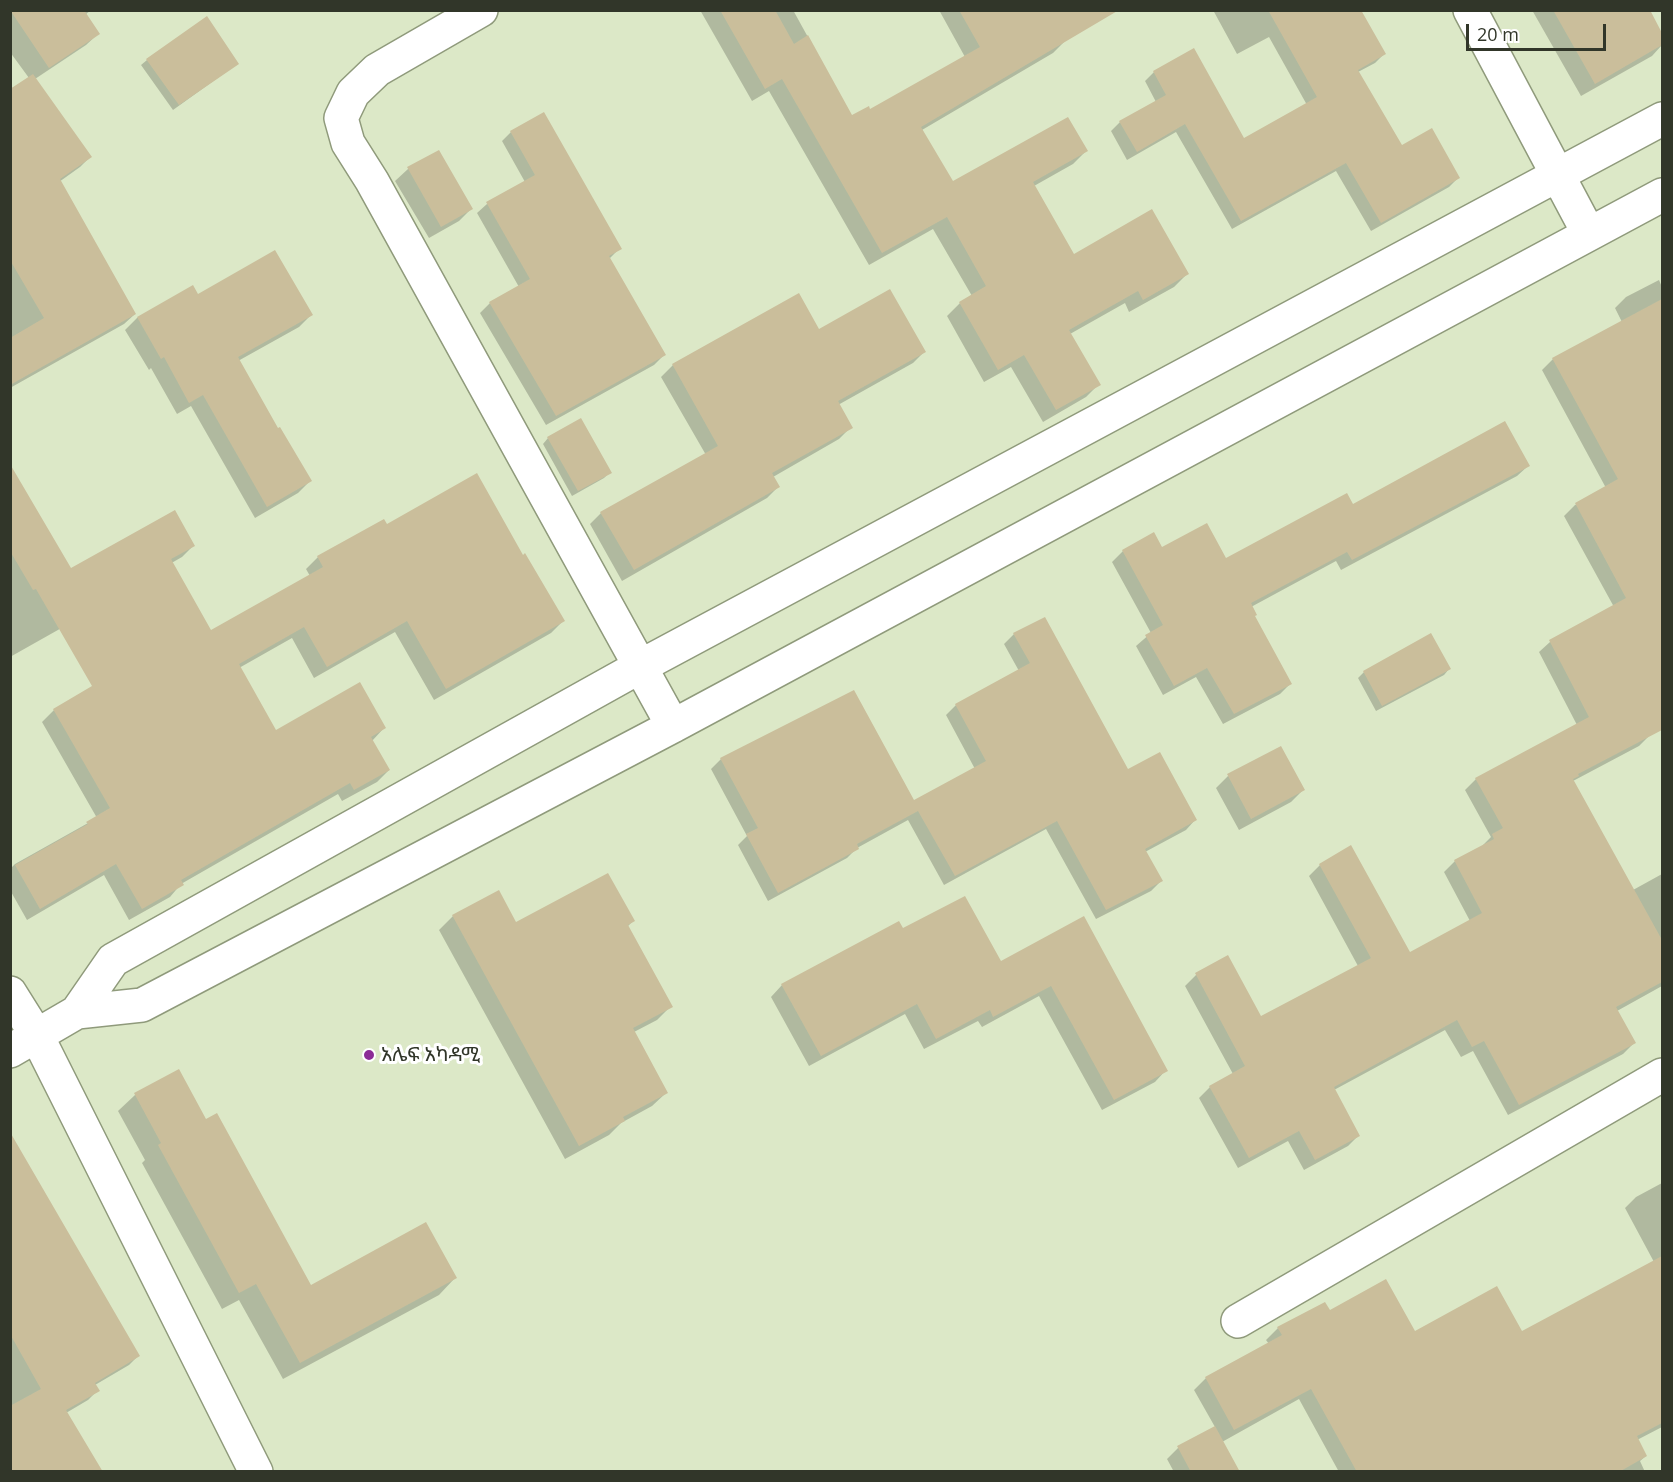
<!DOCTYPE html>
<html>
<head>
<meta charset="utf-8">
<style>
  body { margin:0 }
  #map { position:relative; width:1673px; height:1482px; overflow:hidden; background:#dce8c7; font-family:"Open Sans",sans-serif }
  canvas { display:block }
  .frame { position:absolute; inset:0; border:12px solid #313629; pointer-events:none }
  .scale { position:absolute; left:1466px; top:24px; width:140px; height:27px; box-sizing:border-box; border:3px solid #313629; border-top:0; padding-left:8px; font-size:18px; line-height:21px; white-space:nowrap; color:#313629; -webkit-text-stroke:4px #fff; paint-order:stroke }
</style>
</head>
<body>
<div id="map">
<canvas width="1673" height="1482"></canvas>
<div class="frame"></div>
<div class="scale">20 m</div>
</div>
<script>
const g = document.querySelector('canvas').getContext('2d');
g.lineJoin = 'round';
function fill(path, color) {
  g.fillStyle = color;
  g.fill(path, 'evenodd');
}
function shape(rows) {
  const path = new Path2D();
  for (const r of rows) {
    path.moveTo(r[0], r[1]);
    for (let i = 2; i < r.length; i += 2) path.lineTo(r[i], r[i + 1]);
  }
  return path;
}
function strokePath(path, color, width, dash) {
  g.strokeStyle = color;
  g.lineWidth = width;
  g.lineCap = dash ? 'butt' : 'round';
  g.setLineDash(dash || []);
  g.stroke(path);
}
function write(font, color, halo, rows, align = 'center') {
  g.font = font + ' "Open Sans","Noto Sans Ethiopic",sans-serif';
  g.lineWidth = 6;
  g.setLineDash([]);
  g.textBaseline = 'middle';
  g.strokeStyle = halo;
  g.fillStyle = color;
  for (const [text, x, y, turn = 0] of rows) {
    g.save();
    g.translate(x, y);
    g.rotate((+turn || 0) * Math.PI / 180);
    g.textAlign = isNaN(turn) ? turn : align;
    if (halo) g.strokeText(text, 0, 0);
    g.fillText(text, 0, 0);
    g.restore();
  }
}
fill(shape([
  [10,10,91,10,85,15,98,34,86,45,35,79,90,157,80,167,59,182,135,314,124,324,10,388,10,91,29,78,10,52],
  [700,10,793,10,852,117,869,111,965,57,939,10,1049,10,1066,40,1053,53,922,130,952,183,1086,151,1073,164,1034,186,1073,256,1187,274,1174,287,1129,312,1125,303,1070,334,1099,384,1086,397,1043,422,1011,367,984,382,947,316,960,303,972,296,933,229,869,265,769,91,752,101],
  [1213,10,1359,10,1384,54,1375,63,1358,72,1401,147,1458,178,1449,187,1371,231,1336,171,1232,229,1176,132,1127,160,1111,131,1120,122,1156,102,1145,81,1154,72,1243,141,1307,105,1269,37,1237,54],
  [1532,10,1648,10,1662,36,1662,45,1652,56,1581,96],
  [147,60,237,64,173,110,141,65],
  [511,132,620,248,609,259,664,355,654,365,546,425,480,313,490,303,519,287,477,213,487,204,525,182,502,141],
  [438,152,471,209,459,221,429,238,395,181,408,169],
  [1659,280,1662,287,1662,654,1618,678,1650,735,1639,746,1573,781,1633,890,1662,874,1662,986,1617,1011,1634,1043,1623,1054,1508,1115,1473,1051,1461,1057,1445,1030,1334,1090,1359,1135,1348,1146,1304,1170,1288,1141,1238,1168,1199,1098,1210,1087,1233,1074,1185,986,1196,975,1228,957,1261,1018,1358,966,1309,876,1320,865,1409,954,1470,921,1444,872,1455,861,1482,846,1491,837,1465,790,1476,779,1577,725,1539,652,1550,642,1614,607,1564,516,1575,505,1606,488,1542,370,1553,359,1622,322,1615,308,1626,297],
  [193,287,198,296,311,315,299,327,238,361,277,430,310,481,298,493,255,518,191,406,177,414,151,368,149,370,125,330,137,318],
  [798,296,818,331,924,352,913,363,838,405,851,427,839,439,773,477,778,487,767,498,622,581,590,524,601,513,706,455,661,377,673,365],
  [548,438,610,472,604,478,572,496,543,444],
  [1528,466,1517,476,1341,570,1336,561,1251,607,1254,617,1290,684,1280,694,1223,724,1196,677,1163,695,1136,646,1151,633,1112,562,1123,551,1153,534,1161,549,1226,560,1352,506],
  [10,499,70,570,194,545,182,557,168,565,159,573,10,657],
  [387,526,522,557,563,621,551,633,434,700,395,632,314,678,292,638,239,668,275,732,384,728,372,741,389,770,377,782,342,801,338,794,181,884,170,897,129,920,104,875,27,920,10,890,10,869,15,864,97,818,42,722,54,710,211,632,310,576,306,569,318,557],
  [1014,634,1128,771,1195,820,1186,830,1145,852,1161,881,1151,891,1096,919,1046,829,944,885,908,820,857,848,847,858,768,901,738,845,747,836,711,769,721,759,914,802,975,769,946,715,956,705,1019,671,1004,644],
  [1449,669,1444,675,1376,711,1358,678,1364,672],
  [1228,776,1303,790,1291,802,1239,830,1216,788],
  [453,916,516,924,633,921,627,927,671,1006,657,1020,634,1032,666,1093,652,1106,621,1123,609,1135,565,1159,439,930],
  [1084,918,1166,1070,1155,1082,1102,1110,1039,996,982,1027,978,1021,924,1049,905,1014,809,1066,771,997,782,985,902,930,1000,963],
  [178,1071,205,1121,310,1287,455,1278,439,1295,283,1379,239,1300,222,1309,142,1163,145,1160,118,1111,135,1095],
  [10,1164,138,1356,129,1365,95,1385,98,1390,88,1400,66,1413,10,1472],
  [1662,1183,1662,1427,1637,1440,1646,1456,1640,1461,1645,1472,1339,1472,1299,1399,1222,1442,1238,1472,1174,1472,1167,1459,1178,1448,1215,1427,1194,1390,1206,1378,1269,1344,1266,1340,1278,1328,1329,1312,1414,1333,1522,1333,1654,1262,1625,1208,1636,1197]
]), '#0003');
fill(shape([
  [10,10,84,10,100,34,49,68],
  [720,10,775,10,794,44,808,35,852,115,869,106,870,109,980,47,959,10,1119,10,921,127,953,181,1068,117,1088,151,1033,182,1074,254,1152,209,1189,274,1143,300,1138,291,1069,330,1101,385,1056,410,1024,355,998,370,959,302,986,286,947,217,882,253,782,79,765,89],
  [1268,10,1361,10,1386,54,1358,70,1402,145,1432,128,1460,178,1381,223,1346,163,1241,221,1185,124,1137,152,1119,121,1166,95,1153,71,1194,48,1244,138,1317,97],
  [1553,10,1650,10,1662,33,1662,45,1595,84],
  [207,16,239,64,179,105,146,59],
  [33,74,92,157,60,179,136,314,10,385,10,338,44,318,10,260,10,89],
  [544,112,622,249,609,256,666,355,556,416,489,302,530,279,486,202,535,175,510,131],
  [439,150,473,209,441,227,407,167],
  [275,250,313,315,238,357,278,428,280,427,312,481,267,507,203,395,189,403,164,357,161,359,137,317,193,285,198,294],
  [890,289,926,352,838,401,853,428,772,473,780,487,634,570,600,512,718,446,672,364,799,293,819,329],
  [1662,299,1662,730,1578,774,1579,776,1573,779,1662,940,1662,982,1616,1007,1636,1043,1519,1105,1484,1041,1472,1047,1457,1020,1334,1087,1360,1136,1315,1160,1299,1131,1249,1158,1209,1086,1245,1066,1195,973,1228,955,1261,1016,1371,958,1319,864,1351,845,1410,952,1482,913,1454,860,1494,839,1492,834,1503,828,1475,778,1589,717,1549,640,1626,598,1575,503,1618,479,1552,358],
  [581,418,612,473,578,491,547,437],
  [1505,421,1530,466,1352,560,1347,552,1251,603,1257,615,1255,616,1292,684,1234,714,1207,668,1174,686,1145,635,1163,625,1122,550,1154,532,1162,547,1207,523,1226,558,1347,493,1353,504],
  [10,464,71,568,175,510,195,546,171,559,211,630,323,567,317,556,384,519,387,524,477,473,523,555,525,553,565,621,446,689,407,621,327,667,304,627,239,664,276,730,360,682,386,728,371,737,390,770,354,790,350,783,181,880,184,885,142,909,116,864,40,909,15,865,88,824,86,822,110,808,53,709,92,686,36,589,33,590,10,551],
  [1045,617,1128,769,1160,752,1197,820,1145,849,1163,881,1106,910,1057,821,955,876,918,811,857,844,859,849,778,893,746,834,758,828,720,758,854,690,914,800,986,761,955,704,1030,663,1013,633],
  [1431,633,1451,669,1382,706,1363,671],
  [1281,746,1305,790,1251,819,1227,774],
  [608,873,635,921,628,925,673,1007,633,1028,668,1093,623,1117,625,1121,579,1146,452,915,499,890,516,922],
  [965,896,1001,961,1084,916,1168,1071,1114,1100,1051,986,993,1017,990,1010,936,1039,917,1004,821,1056,781,984,899,921,903,928],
  [179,1069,206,1119,217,1113,311,1285,426,1222,457,1278,300,1363,256,1284,239,1293,158,1145,161,1143,134,1093],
  [10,1132,140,1356,95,1383,100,1391,66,1410,103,1472,10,1472,10,1406,41,1389,10,1334],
  [1662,1256,1662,1423,1637,1436,1647,1456,1619,1472,1357,1472,1311,1389,1234,1430,1205,1377,1282,1335,1277,1327,1325,1302,1330,1310,1386,1279,1415,1331,1497,1286,1522,1331],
  [1215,1426,1240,1472,1191,1472,1177,1446]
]), '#cabe9b');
const minor = shape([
  [481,10,377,70,353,93,341,118,348,143,372,181,673,726],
  [1470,10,1589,234],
  [10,993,37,1036,256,1472],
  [77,1012,113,960,641,666,1662,119],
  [10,1051,77,1012,142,1005,673,726,1662,195],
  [1238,1321,1662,1075]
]);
strokePath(minor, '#8f9a7b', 36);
strokePath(minor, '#fff', 33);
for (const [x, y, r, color] of [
  [369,1055,6,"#8c2c96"]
]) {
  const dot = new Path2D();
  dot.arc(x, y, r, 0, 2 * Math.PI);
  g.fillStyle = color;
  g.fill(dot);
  strokePath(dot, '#fff', 2);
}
write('20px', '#313629', '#fff', [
  ["አሌፍ አካዳሚ",381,1055]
], 'left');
</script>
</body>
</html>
